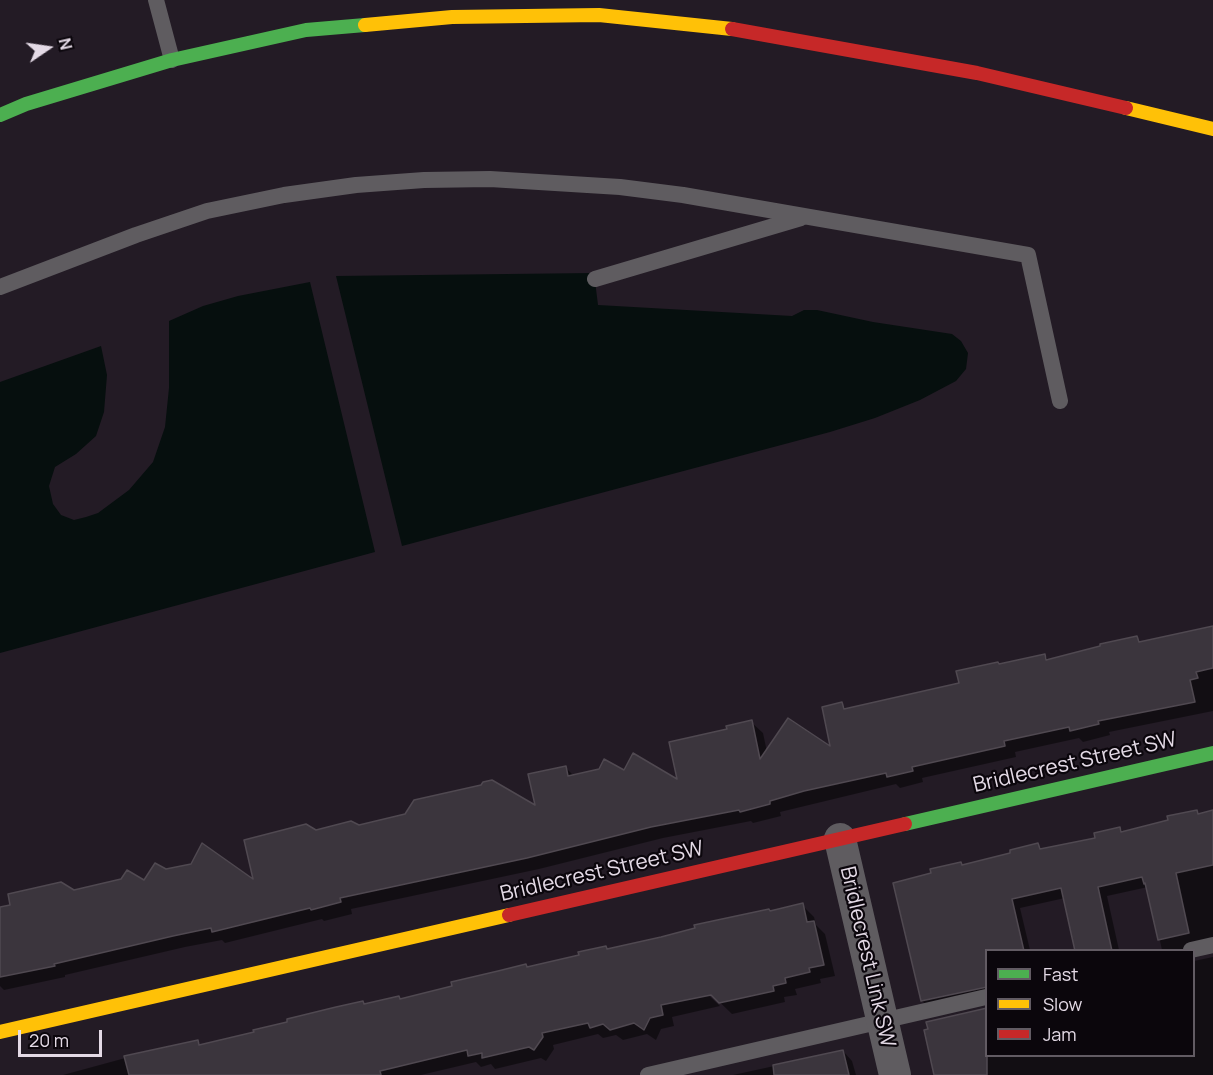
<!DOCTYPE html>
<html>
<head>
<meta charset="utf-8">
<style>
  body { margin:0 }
  #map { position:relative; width:1213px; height:1075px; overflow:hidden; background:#231b25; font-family:Manrope,sans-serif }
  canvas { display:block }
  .legend { position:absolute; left:985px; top:949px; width:210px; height:108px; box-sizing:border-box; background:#0b060c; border:2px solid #625b63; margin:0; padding:8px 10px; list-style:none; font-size:18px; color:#e4dae6 }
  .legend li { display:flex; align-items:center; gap:12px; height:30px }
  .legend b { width:30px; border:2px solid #625b63 }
  .north { position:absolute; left:18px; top:18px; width:60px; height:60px; -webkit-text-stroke:4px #0b060c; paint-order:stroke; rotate:77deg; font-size:16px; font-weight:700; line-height:24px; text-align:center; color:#e4dae6 }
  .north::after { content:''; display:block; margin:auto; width:21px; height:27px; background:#e4dae6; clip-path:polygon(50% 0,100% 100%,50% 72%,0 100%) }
  .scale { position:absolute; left:18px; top:1030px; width:84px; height:27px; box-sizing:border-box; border:3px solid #e4dae6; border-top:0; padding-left:8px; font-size:18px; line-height:21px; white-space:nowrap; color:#e4dae6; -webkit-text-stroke:4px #0b060c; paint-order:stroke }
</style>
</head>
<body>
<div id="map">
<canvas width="1213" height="1075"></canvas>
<ul class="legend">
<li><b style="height:8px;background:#4caf50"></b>Fast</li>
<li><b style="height:8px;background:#ffc107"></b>Slow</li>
<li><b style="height:8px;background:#c62828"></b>Jam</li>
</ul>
<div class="north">N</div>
<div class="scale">20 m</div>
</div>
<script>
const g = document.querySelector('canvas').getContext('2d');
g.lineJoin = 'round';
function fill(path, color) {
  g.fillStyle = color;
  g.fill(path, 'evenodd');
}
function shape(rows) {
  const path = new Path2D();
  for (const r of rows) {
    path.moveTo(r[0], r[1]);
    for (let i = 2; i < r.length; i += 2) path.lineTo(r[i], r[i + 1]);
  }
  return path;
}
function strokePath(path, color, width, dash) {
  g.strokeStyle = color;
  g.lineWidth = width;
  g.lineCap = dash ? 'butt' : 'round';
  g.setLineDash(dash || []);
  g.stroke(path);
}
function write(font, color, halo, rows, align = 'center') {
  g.font = font + ' Manrope,sans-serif';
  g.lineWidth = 4.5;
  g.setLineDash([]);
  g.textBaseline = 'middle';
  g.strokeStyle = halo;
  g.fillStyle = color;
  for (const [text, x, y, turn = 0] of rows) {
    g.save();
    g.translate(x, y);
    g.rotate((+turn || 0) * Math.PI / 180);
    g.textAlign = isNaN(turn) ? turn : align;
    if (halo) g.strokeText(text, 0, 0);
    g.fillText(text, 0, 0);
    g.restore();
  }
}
fill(shape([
  [594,273,598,305,792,316,804,310,817,310,873,322,952,334,961,341,968,353,966,369,956,381,920,400,875,418,830,432,402,546,336,276],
  [310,282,375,552,0,653,0,382,101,346,107,375,104,412,96,436,76,454,55,467,49,486,53,504,61,515,74,520,86,517,98,513,129,490,153,462,165,427,169,388,169,321,203,306,238,296]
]), '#060f0e');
fill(shape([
  [1213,627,1213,711,1109,732,1110,735,1083,742,1079,738,1015,752,1016,757,922,778,923,782,900,788,896,784,780,812,781,816,753,823,751,821,663,838,539,869,351,909,352,914,324,921,322,919,225,943,222,940,185,947,65,975,65,977,4,990,0,986,0,923,144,882,166,871,255,883,316,831,538,808,565,767,574,776,624,772,679,782,729,730,751,722,763,733,767,752,833,749,842,704,847,710,961,684,1000,666,1044,655,1049,660,1137,638,1142,643],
  [1197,811,1200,815,1213,812,1213,945,1194,950,1162,950,1148,887,1107,896,1119,950,1076,950,1065,898,1020,908,1030,950,986,950,986,997,932,1010,922,1001,933,874,960,863,963,866,1012,854,1038,845,1043,850,1097,839,1120,828,1124,832,1169,821],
  [802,905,814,917,816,925,825,934,835,976,820,979,821,983,795,989,797,995,784,997,785,1002,732,1014,706,989,704,991,720,1006,672,1017,674,1026,661,1029,656,1040,647,1034,623,1040,616,1035,603,1038,598,1034,553,1045,554,1049,546,1061,541,1058,495,1069,491,1064,481,1067,476,1062,421,1075,63,1075,151,1051,198,1042,201,1046,256,1033,362,1002,365,1005,401,1000,581,956,606,947,609,950],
  [1213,957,1213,1075,943,1075,986,1056,1194,1056,1194,961],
  [843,1051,852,1061,856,1075,733,1075]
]), '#0007');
const building = shape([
  [1213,626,1213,668,1196,672,1198,678,1190,680,1195,702,1098,721,1099,724,1070,731,1069,727,1004,741,1005,746,912,767,913,771,887,777,886,773,804,791,770,801,770,804,740,812,739,810,651,827,527,858,340,898,341,902,311,910,310,908,212,932,211,928,173,936,54,964,55,966,0,977,0,907,10,905,8,894,61,882,74,890,121,879,127,870,144,880,155,863,166,869,191,864,202,843,253,879,244,840,306,824,316,830,351,821,359,825,405,814,414,800,481,785,483,782,492,780,535,805,528,774,566,766,568,776,599,769,604,759,624,770,633,753,677,779,669,742,727,729,726,726,752,720,760,759,788,718,830,746,822,707,842,702,844,709,959,683,956,671,998,662,999,664,1045,654,1046,660,1100,646,1100,644,1137,636,1139,642,1213,626],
  [1197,810,1198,814,1213,810,1213,865,1176,873,1189,933,1158,940,1145,883,1144,884,1142,877,1098,887,1112,951,1075,951,1061,888,1012,899,1024,951,987,951,987,987,921,1001,893,883,931,873,930,869,961,862,962,865,1010,853,1010,850,1038,843,1040,849,1095,838,1094,833,1120,827,1121,832,1168,820,1167,816,1197,810],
  [803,903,807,922,814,921,824,965,809,968,810,972,785,978,786,983,773,986,774,991,719,1003,711,995,661,1005,663,1015,650,1018,644,1030,634,1023,610,1030,603,1024,590,1028,588,1023,542,1033,543,1037,534,1050,529,1047,482,1058,482,1053,468,1056,467,1050,380,1071,381,1075,129,1075,124,1056,198,1040,199,1045,254,1032,253,1030,287,1022,287,1019,336,1007,363,1001,364,1004,399,996,400,999,452,986,451,982,498,971,526,964,527,967,579,955,578,952,606,946,607,949,661,937,695,928,694,925,722,919,769,909,770,911,803,903],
  [987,1008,987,1075,934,1075,924,1030,928,1029,926,1022,987,1008],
  [843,1050,849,1075,774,1075,773,1065,843,1050]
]);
fill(building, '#3b353d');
strokePath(building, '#504951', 1.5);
strokePath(shape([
  [156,0,172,60],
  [595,279,801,218],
  [0,287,136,235,207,211,284,195,356,185,424,180,490,179,620,187,683,195,1028,255,1060,401],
  [1191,950,1213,945],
  [648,1075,986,997]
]), '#5f5c60', 16);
strokePath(shape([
  [840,839,895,1075]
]), '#5f5c60', 32);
strokePath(shape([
  [0,115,26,104,172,60,306,30,365,25],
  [905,824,1213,753]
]), '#4caf50', 14);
strokePath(shape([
  [365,25,452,17,599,15,732,29],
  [1126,108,1213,129],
  [0,1032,509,915]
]), '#ffc107', 14);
strokePath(shape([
  [732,29,977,73,1126,108],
  [509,915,905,824]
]), '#c62828', 14);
write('21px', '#e4dae6', '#0b060c', [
  ["Bridlecrest Street SW",1075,763,-13],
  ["Bridlecrest Street SW",602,872,-13],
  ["Bridlecrest Link SW",867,957,77]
]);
</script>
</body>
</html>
